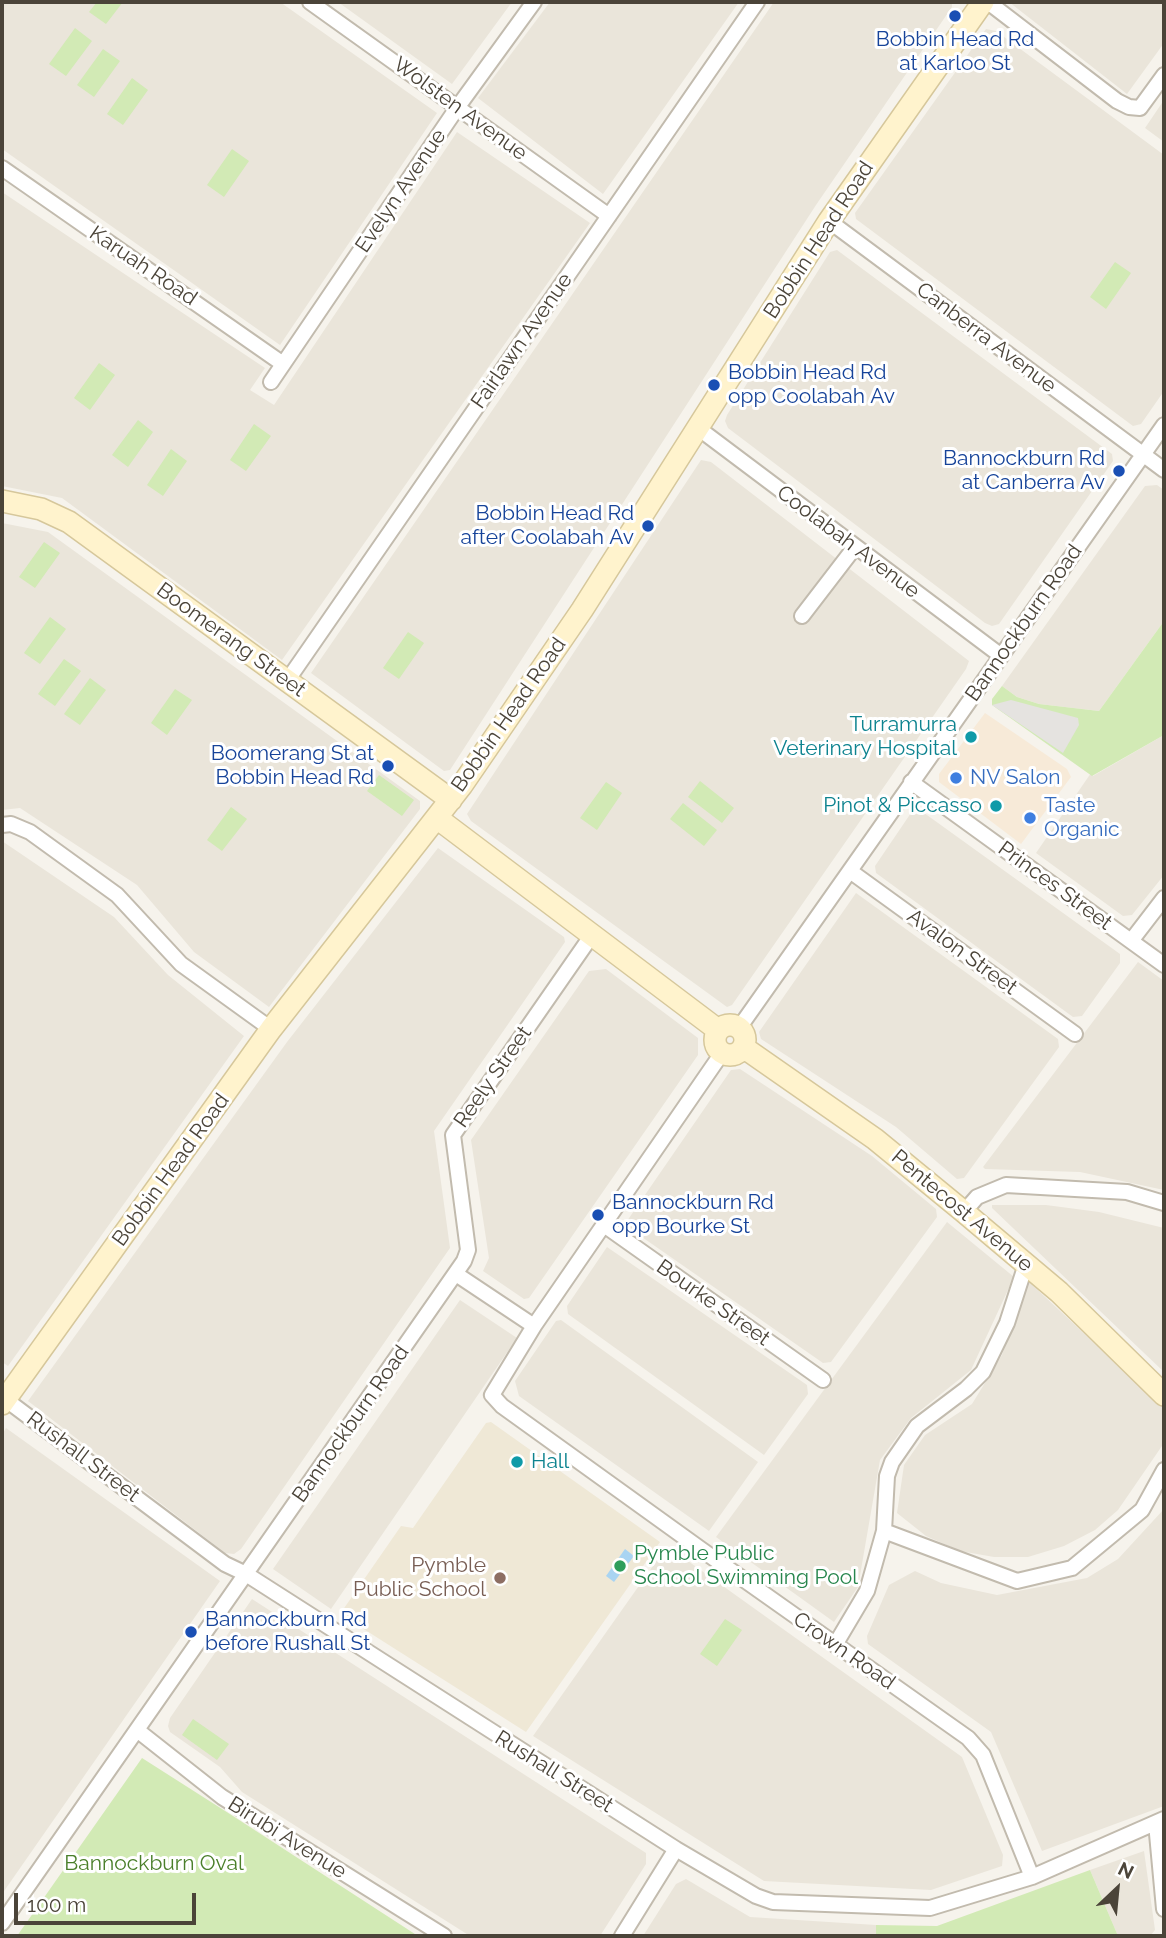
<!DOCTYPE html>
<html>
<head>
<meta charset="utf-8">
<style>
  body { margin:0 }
  #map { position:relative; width:1166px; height:1938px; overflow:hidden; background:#f6f3ec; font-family:Raleway,sans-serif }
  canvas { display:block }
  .frame { position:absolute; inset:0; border:4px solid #4b4439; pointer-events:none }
  .north { position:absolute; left:1082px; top:1854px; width:70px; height:70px; -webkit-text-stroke:5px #fff; paint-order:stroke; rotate:26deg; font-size:19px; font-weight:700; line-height:28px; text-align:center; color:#4b4439 }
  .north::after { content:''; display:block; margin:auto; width:24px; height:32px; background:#4b4439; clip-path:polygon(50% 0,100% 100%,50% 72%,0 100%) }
  .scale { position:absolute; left:14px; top:1893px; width:182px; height:32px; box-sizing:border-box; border:4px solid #4b4439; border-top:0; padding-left:9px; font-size:21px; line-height:24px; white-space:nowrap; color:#4b4439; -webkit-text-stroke:5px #fff; paint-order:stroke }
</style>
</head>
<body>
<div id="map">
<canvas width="1166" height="1938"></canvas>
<div class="frame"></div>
<div class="north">N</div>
<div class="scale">100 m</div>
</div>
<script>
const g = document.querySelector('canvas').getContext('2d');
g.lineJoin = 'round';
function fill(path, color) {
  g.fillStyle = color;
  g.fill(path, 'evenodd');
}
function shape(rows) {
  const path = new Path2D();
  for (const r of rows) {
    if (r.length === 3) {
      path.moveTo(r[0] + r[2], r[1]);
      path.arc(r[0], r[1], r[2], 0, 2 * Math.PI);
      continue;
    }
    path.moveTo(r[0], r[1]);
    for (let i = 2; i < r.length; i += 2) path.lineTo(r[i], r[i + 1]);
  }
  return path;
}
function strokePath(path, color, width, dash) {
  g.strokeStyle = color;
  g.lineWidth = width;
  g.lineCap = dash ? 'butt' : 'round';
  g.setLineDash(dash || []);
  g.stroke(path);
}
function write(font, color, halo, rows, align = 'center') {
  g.font = font + ' Raleway,sans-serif';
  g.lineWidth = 6;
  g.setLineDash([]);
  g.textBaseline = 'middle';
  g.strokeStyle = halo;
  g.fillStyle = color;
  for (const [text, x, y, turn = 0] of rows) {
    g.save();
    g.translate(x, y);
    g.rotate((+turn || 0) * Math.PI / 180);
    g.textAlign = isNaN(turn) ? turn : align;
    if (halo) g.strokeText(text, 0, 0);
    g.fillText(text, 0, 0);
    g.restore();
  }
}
fill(shape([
  [2,2,280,2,437,113,280,345,2,149],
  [338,2,512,2,452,84],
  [550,2,739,2,603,194,478,98],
  [774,2,952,2,952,7,816,205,450,770,444,771,311,673],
  [1009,2,1164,2,1164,43,1127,94],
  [986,29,996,31,1164,155,1164,391,1141,424,1133,426,856,219,855,213],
  [1164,100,1164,142,1145,128],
  [457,132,590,223,282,660,62,498,2,486,2,192,265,368,250,390,274,405],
  [837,250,1112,454,1113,461,999,624,992,626,985,623,728,428,725,421,727,415,830,252],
  [701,460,711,462,969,661,966,669,732,1005,727,1007,471,821,467,814],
  [1157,485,1164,490,1164,621,1099,711,1039,704,1017,697,1002,686,1145,486],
  [2,523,48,532,420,801,420,809,269,1007,194,952,137,885,20,808,2,810],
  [1164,735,1164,875,1132,915,1123,916,1036,853,1091,773,1093,776],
  [913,810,920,810,1120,954,1120,963,1082,1016,1073,1017,876,873,875,866],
  [2,841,114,917,168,975,244,1036,8,1366,2,1362],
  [438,848,564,937,565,942,434,1131,450,1248,241,1549,234,1554,225,1553,28,1401,287,1042],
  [856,893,1058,1039,1059,1047,964,1178,957,1179,896,1127,761,1039,759,1032],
  [1138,962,1164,981,1164,1190,1080,1172,985,1169,983,1167],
  [606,969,698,1038,698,1055,529,1298,524,1299,483,1271,489,1258,471,1140,589,971],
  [740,1069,872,1156,936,1209,937,1217,831,1362,823,1363,629,1228,627,1221,731,1070],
  [992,1205,1046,1205,1099,1212,1164,1228,1164,1372,992,1208],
  [947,1222,1014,1277,971,1370,911,1418,880,1460,858,1587,834,1622,716,1537],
  [607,1247,807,1385,808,1394,764,1455,568,1314,567,1306],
  [1028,1281,1164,1408,1164,1443,1118,1510,1095,1530,1064,1546,1028,1557,994,1557,960,1551,926,1536,897,1513,904,1465,925,1435,972,1404,1002,1355],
  [460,1300,517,1338,331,1609,273,1569],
  [561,1320,758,1462,709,1531,519,1396,515,1381,556,1321],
  [6,1428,220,1581,2,1894,2,1435],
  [1164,1509,1164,1806,1042,1851,991,1732,868,1644,867,1636,889,1585,915,1571,941,1583,997,1595,1087,1578,1118,1559],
  [667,1546,962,1757,1003,1855,1002,1866,931,1890,764,1881,533,1736],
  [252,1599,646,1853,646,1864,600,1936,470,1936,242,1792,220,1767,170,1732,168,1726,170,1718],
  [1144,1851,1155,1930,1150,1936,1118,1936,1090,1870],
  [686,1879,750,1917,876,1925,876,1936,643,1936,676,1884]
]), '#eae5da');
fill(shape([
  [985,713,1067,769,1071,777,1021,844,939,782,939,774]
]), '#f7ead8');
fill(shape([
  [491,1422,660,1542,526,1732,340,1614,401,1526,413,1528,486,1423]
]), '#efe8d6');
fill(shape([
  [97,2,123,2,106,24,89,12],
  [75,28,92,41,66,76,49,64],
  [103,49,120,61,94,97,77,85],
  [132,78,148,90,123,125,107,114],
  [232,149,249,161,224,197,207,185],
  [1115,262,1131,273,1106,309,1090,297],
  [99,363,115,375,90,410,74,398],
  [138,420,153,432,128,467,112,455],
  [254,424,271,436,246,471,230,460],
  [171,449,187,461,163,496,147,485],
  [44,542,60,553,35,588,19,577],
  [50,617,66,629,40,664,24,653],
  [1164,621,1164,735,1092,776,992,705,992,699,1002,686,1017,697,1039,704,1099,711],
  [408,632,424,643,399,679,383,668],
  [64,659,81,671,55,706,38,694],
  [90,678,106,690,80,725,64,714],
  [175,689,192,700,167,735,151,723],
  [379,775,414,800,402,816,367,791],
  [700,781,734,808,722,823,688,797],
  [606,782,622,793,597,830,580,818],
  [683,803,717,830,704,846,670,819],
  [231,807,247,819,222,851,207,840],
  [725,1619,742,1630,717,1666,700,1654],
  [193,1719,229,1744,217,1760,182,1735],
  [142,1758,233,1816,418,1936,17,1936],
  [1090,1870,1118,1936,876,1936,876,1925,937,1926]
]), '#d2eab5');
fill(shape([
  [1011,700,1078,718,1079,725,1063,753,992,705]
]), '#e5e3e0');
fill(shape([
  [625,1549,634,1556,614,1582,606,1576]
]), '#a9d4f2');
const street = shape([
  [310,2,609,216],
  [988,2,1117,101,1129,107,1140,108,1164,75],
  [2,168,283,364],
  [829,221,1164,470],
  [271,382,457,108,534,2],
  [698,428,1000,655],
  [802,616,855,547],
  [287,681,757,2],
  [911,782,1164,965],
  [2,825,11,824,30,832,117,895,181,964,271,1029],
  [850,871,1075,1034],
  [1131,941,1164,898],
  [739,1028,1164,425],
  [722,1053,534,1326,492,1395,502,1406,702,1550,968,1738,983,1755,1032,1877],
  [964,1212,977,1197,1006,1185,1127,1192,1164,1203],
  [604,1225,823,1380],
  [456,1274,534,1326],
  [5,1399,225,1564,246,1574,676,1849,756,1896,773,1902,930,1908,1032,1877,1164,1819],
  [884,1531,1017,1581,1072,1568,1142,1510,1164,1470],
  [835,1645,867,1591,884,1531,887,1476,892,1462,917,1426,966,1389,983,1372,1007,1323,1026,1264],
  [137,1730,222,1797,444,1936],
  [1156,1823,1164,1909],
  [2,1923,464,1261,468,1250,453,1135,592,935],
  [622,1936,676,1849]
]);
const secondary = shape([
  [2,501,41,509,69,522,451,800],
  [437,818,718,1030],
  [730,1040,15],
  [743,1047,875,1139,964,1212,1059,1292,1164,1395],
  [2,1404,271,1029,462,785,582,610,829,221,983,2]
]);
strokePath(street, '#c2bbae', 18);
strokePath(secondary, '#d6c79b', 24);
strokePath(street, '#fff', 14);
strokePath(secondary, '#fff3cd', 21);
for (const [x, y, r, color] of [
  [955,16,7,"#1a4fb4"],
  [714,385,7,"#1a4fb4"],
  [1119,471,7,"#1a4fb4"],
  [648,526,7,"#1a4fb4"],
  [971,737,7,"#0f9aa8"],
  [388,766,7,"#1a4fb4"],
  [956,778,7,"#3f7fe0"],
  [996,806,7,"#0f9aa8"],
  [1030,818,7,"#3f7fe0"],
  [598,1215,7,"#1a4fb4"],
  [517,1462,7,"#0f9aa8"],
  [620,1566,7,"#2e9e5b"],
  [500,1578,7,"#8d6e63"],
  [191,1632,7,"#1a4fb4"]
]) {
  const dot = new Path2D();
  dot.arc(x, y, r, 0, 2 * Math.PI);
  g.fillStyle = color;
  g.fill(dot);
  strokePath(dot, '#fff', 2.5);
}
write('21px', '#164399', '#fff', [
  ["Bobbin Head Rd",955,40,"center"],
  ["at Karloo St",955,64,"center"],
  ["Bobbin Head Rd",728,373],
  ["opp Coolabah Av",728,397],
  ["Bannockburn Rd",1105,459,"right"],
  ["at Canberra Av",1105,483,"right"],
  ["Bobbin Head Rd",634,514,"right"],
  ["after Coolabah Av",634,538,"right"],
  ["Boomerang St at",374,754,"right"],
  ["Bobbin Head Rd",374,778,"right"],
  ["Bannockburn Rd",612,1203],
  ["opp Bourke St",612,1227],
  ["Bannockburn Rd",205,1620],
  ["before Rushall St",205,1644]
], 'left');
write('21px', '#4b4439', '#fff', [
  ["Wolsten Avenue",460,109,36],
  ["Evelyn Avenue",401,191,-56],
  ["Bobbin Head Road",819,240,-57],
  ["Karuah Road",143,266,34],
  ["Canberra Avenue",986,338,37],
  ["Fairlawn Avenue",522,341,-55],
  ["Coolabah Avenue",848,542,37],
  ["Bannockburn Road",1024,623,-55],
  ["Boomerang Street",231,640,36],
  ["Bobbin Head Road",509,715,-55],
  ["Princes Street",1055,886,36],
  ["Avalon Street",962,952,36],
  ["Reely Street",493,1077,-55],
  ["Bobbin Head Road",171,1170,-54],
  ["Pentecost Avenue",962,1211,40],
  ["Bourke Street",713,1303,35],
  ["Bannockburn Road",351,1424,-55],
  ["Rushall Street",83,1457,37],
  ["Crown Road",844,1651,35],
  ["Rushall Street",554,1772,32],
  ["Birubi Avenue",287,1838,32]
]);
write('21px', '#0d838f', '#fff', [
  ["Turramurra",957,725],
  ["Veterinary Hospital",957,749],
  ["Pinot & Piccasso",982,806],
  ["Hall",531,1462,"left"]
], 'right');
write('21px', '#366cbe', '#fff', [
  ["NV Salon",970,778],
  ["Taste",1044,806],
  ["Organic",1044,830]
], 'left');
write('21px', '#27864d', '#fff', [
  ["Pymble Public",634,1554],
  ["School Swimming Pool",634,1578]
], 'left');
write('21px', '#785e54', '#fff', [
  ["Pymble",486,1566],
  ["Public School",486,1590]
], 'right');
write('21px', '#4a7f2a', '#fff', [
  ["Bannockburn Oval",154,1864]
]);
</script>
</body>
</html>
